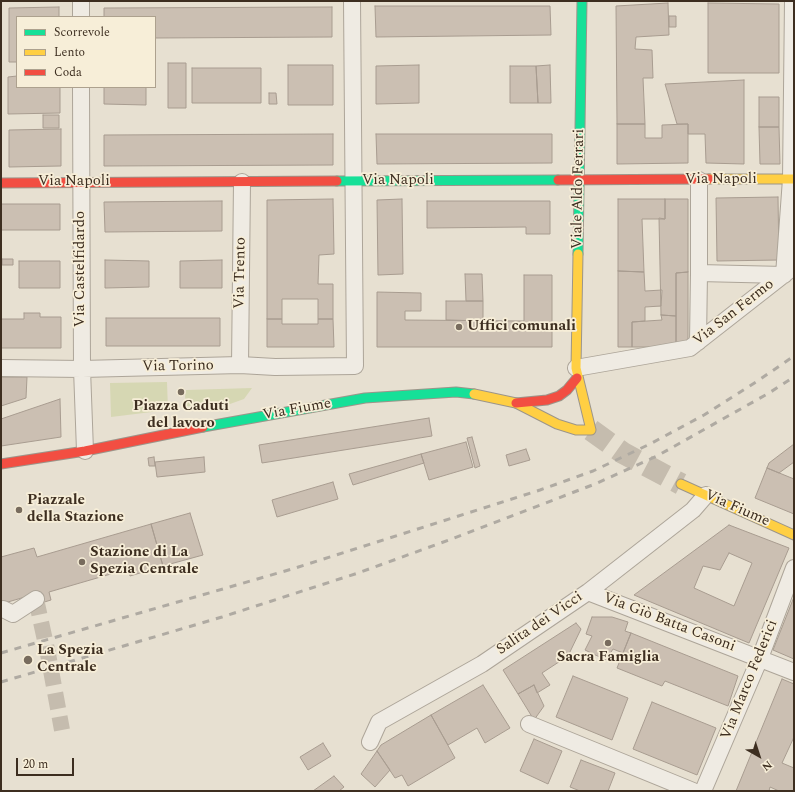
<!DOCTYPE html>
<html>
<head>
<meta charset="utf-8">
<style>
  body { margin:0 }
  #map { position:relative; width:795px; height:792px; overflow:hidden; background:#e7e0d1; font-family:Spectral,serif }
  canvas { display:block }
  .frame { position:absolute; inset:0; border:2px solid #3d2e20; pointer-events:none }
  .legend { position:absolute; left:16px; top:16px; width:140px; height:72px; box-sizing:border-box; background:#f7eed8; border:1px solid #ada18e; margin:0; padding:5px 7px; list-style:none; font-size:12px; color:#3d2e20 }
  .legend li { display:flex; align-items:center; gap:8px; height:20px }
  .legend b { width:20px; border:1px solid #ada18e }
  .north { position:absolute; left:739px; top:736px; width:40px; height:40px; -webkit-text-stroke:3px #f7eed8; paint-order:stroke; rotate:141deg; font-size:11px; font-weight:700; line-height:16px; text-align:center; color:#3d2e20 }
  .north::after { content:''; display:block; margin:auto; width:14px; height:18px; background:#3d2e20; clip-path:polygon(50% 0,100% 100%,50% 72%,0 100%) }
  .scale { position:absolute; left:16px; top:758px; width:58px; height:18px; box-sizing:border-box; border:2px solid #3d2e20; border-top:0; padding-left:5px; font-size:12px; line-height:14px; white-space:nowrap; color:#3d2e20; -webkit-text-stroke:3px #f7eed8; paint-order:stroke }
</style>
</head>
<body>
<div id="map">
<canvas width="795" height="792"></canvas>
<div class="frame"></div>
<ul class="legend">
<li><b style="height:5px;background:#16e098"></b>Scorrevole</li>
<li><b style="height:5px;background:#ffcf43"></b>Lento</li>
<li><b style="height:5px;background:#f24e42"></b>Coda</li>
</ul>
<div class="north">N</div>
<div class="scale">20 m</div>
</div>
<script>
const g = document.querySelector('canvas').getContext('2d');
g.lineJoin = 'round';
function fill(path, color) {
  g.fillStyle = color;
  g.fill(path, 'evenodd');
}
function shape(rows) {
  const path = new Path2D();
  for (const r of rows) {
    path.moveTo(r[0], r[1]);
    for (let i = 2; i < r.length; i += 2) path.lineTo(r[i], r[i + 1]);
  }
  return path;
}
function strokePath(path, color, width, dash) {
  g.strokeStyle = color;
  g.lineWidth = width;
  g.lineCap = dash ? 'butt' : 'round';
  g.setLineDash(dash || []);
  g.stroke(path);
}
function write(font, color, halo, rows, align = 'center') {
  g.font = font + ' Spectral,serif';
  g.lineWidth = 3.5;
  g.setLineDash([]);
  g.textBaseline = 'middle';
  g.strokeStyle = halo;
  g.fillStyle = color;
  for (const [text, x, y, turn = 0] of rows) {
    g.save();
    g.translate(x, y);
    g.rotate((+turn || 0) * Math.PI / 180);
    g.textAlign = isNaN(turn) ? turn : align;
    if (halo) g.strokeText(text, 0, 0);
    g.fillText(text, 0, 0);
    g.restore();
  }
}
fill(shape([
  [167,382,168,410,111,417,110,383],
  [252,388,244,399,230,404,207,409,187,406,185,397,186,390]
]), '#d6d7b3');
const building = shape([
  [668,3,669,35,636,37,635,49,652,50,653,78,643,78,645,124,617,124,616,6,668,3],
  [708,3,779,4,779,73,708,73,708,3],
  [375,6,550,6,551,35,376,37,375,6],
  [59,7,59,17,17,17,17,62,9,62,9,8,59,7],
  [332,7,332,37,155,38,155,17,104,17,104,8,332,7],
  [669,16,676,16,676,27,669,27,669,16],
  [168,63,186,63,186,108,168,108,168,63],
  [288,65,333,65,333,105,288,105,288,65],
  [419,65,419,103,376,104,376,66,419,65],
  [550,65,551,103,538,103,536,66,550,65],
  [510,66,536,66,538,103,510,103,510,66],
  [192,68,261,68,261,103,192,103,192,68],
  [17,76,17,87,60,87,60,113,8,114,8,77,17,76],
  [744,80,744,164,706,163,705,134,688,134,688,124,677,124,665,84,744,80],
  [104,87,146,87,146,105,104,104,104,87],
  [269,93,276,93,277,104,269,104,269,93],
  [759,97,779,97,779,127,759,127,759,97],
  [43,115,59,115,59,128,43,128,43,115],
  [617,124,645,124,645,138,662,138,662,125,688,124,688,163,617,164,617,124],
  [759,127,779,127,780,164,760,164,759,127],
  [61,129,61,166,9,167,9,130,61,129],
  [333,134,333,165,104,166,104,135,333,134],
  [376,134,552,134,552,163,377,164,376,134],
  [778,197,779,260,717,261,716,198,778,197],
  [333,199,334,254,319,255,318,284,333,284,333,319,318,319,318,299,282,299,282,319,267,319,267,200,333,199],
  [402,199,403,274,378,275,377,200,402,199],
  [618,199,665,199,665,219,642,219,644,272,618,271,618,199],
  [665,199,688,199,688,272,676,273,676,316,661,315,659,218,665,219,665,199],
  [222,201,222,231,105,232,104,202,222,201],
  [427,201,550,201,550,234,526,234,526,227,427,228,427,201],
  [1,204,60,204,60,230,1,230,1,204],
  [2,259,13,259,13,265,2,265,2,259],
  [105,260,149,261,149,287,105,288,105,260],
  [222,260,222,288,180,288,180,261,222,260],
  [19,261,60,261,60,288,19,288,19,261],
  [618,271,644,272,645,291,662,290,661,306,645,307,645,321,632,322,632,347,618,347,618,271],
  [688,272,688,347,676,347,676,273,688,272],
  [465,274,482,274,483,301,466,301,465,274],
  [524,275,552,275,552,347,377,347,377,292,421,293,421,311,405,311,405,320,524,321,524,275],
  [446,301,483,301,483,321,446,320,446,301],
  [24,313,40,313,40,317,61,317,61,348,1,348,1,319,24,319,24,313],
  [661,315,676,316,676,347,632,347,632,322,662,320,661,315],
  [106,318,220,318,220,346,106,346,106,318],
  [267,319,282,319,282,324,318,324,318,319,333,319,334,347,267,347,267,319],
  [1,377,27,377,26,398,1,406,1,377],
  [60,399,61,437,1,446,1,419,60,399],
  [429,418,432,436,262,463,259,445,429,418],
  [472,437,480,466,475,468,467,438,472,437],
  [466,442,473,467,429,480,421,454,466,442],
  [794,444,794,462,779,473,767,468,769,463,794,444],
  [526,449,530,460,509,466,506,455,526,449],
  [421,454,424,463,353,485,349,474,421,454],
  [154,457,155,466,149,466,148,458,154,457],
  [204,457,205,472,157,477,155,462,204,457],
  [767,468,794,479,794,514,755,498,767,468],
  [333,482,338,499,277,517,272,500,333,482],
  [190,513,203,555,163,566,151,524,190,513],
  [151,524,163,566,130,576,128,569,49,592,51,600,28,607,25,597,1,604,1,557,34,548,37,557,151,524],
  [729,525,789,548,749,643,634,595,729,525],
  [729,553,752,563,734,606,694,588,703,566,720,570,729,553],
  [794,597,794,659,773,650,794,597],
  [592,617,612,617,628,622,625,631,631,633,623,653,613,649,606,660,585,650,592,636,586,634,592,617],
  [576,623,581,629,568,656,542,673,550,685,537,693,534,685,518,694,503,670,576,623],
  [631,633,738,676,728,706,665,681,662,686,617,668,631,633],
  [573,676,628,698,612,740,556,717,573,676],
  [782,679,794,684,794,737,782,763,794,768,794,791,779,791,770,787,769,791,736,791,782,679],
  [483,685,510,728,485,743,477,728,448,745,431,715,483,685],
  [534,685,544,706,534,720,518,694,534,685],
  [652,702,716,728,697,775,633,749,652,702],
  [431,715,455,758,408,786,402,775,395,778,377,751,381,745,431,715],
  [534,739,562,751,548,784,520,771,534,739],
  [323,743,331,756,308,770,300,757,323,743],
  [377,751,390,770,375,787,361,774,377,751],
  [581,760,615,773,608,791,580,791,570,787,581,760],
  [334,776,344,787,339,791,313,791,334,776]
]);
fill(building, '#cbbfb2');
strokePath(building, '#a89c90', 1);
strokePath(shape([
  [36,599,48,654,62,730]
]), '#c5bcae', 16, [16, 8]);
strokePath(shape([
  [591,430,623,453,681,484]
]), '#c5bcae', 22, [22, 11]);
const street = shape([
  [81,1,81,17],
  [81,87,82,369,85,451],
  [699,180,699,273,784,275],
  [784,275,791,179,793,1],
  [698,342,699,273],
  [240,365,242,182],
  [1,368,82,369,240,365,275,367,355,366,352,1],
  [576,368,690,348,791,269],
  [588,592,794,672],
  [3,609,13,614,36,599],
  [529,724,693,791],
  [370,742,379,722,482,664,588,592,693,510,706,495],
  [703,791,760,658,794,568]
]);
const fast = shape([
  [337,181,558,180],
  [578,254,582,1],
  [203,427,365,398,456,392,474,394]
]);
const slow = shape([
  [709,179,794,179],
  [474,394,516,403,557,424,576,430,591,430,576,368,578,254],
  [681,484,794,535]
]);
const jam = shape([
  [558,180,709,179],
  [1,183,337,181],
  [516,403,547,400,559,396,567,390,577,378],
  [1,464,85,451,203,427]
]);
strokePath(street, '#ada599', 18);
strokePath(fast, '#9c958a', 11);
strokePath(slow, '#9c958a', 11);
strokePath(jam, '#9c958a', 11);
strokePath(street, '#efebe3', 16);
strokePath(fast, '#16e098', 9);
strokePath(slow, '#ffcf43', 9);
strokePath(jam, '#f24e42', 9);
strokePath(shape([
  [1,653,292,569,540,490,593,471,650,444,704,415,759,380,794,356],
  [1,682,222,617,358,573,449,540,595,484,657,456,769,393,794,377]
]), '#afaaa2', 3, [7, 7]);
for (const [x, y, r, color] of [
  [459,327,4,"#786c5e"],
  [181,392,4,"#786c5e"],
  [19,510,4,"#786c5e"],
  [82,562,4,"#786c5e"],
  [608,643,4,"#786c5e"],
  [28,660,5,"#786c5e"]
]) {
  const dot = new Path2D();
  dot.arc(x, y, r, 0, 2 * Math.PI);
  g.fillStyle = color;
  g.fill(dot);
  strokePath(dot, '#f7eed8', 1.5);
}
write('15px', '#3d2e20', '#f7eed8', [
  ["Via Napoli",721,180],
  ["Via Napoli",398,181],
  ["Via Napoli",74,182],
  ["Viale Aldo Ferrari",579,189,-89],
  ["Via Castelfidardo",81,269,-90],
  ["Via Trento",241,273,-89],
  ["Via San Fermo",734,313,-38],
  ["Via Torino",178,367,-1],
  ["Via Fiume",297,410,-10],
  ["Via Fiume",737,509,24],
  ["Via Giò Batta Casoni",669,623,21],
  ["Salita dei Vicci",540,624,-34],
  ["Via Marco Federici",750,680,-68]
]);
write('bold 15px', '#3d2e20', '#f7eed8', [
  ["Uffici comunali",467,327],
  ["Piazza Caduti",181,407,"center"],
  ["del lavoro",181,424,"center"],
  ["Piazzale",27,501],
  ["della Stazione",27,518],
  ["Stazione di La",90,553],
  ["Spezia Centrale",90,570],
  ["La Spezia",37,651],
  ["Centrale",37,668],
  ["Sacra Famiglia",608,658,"center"]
], 'left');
</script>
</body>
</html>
